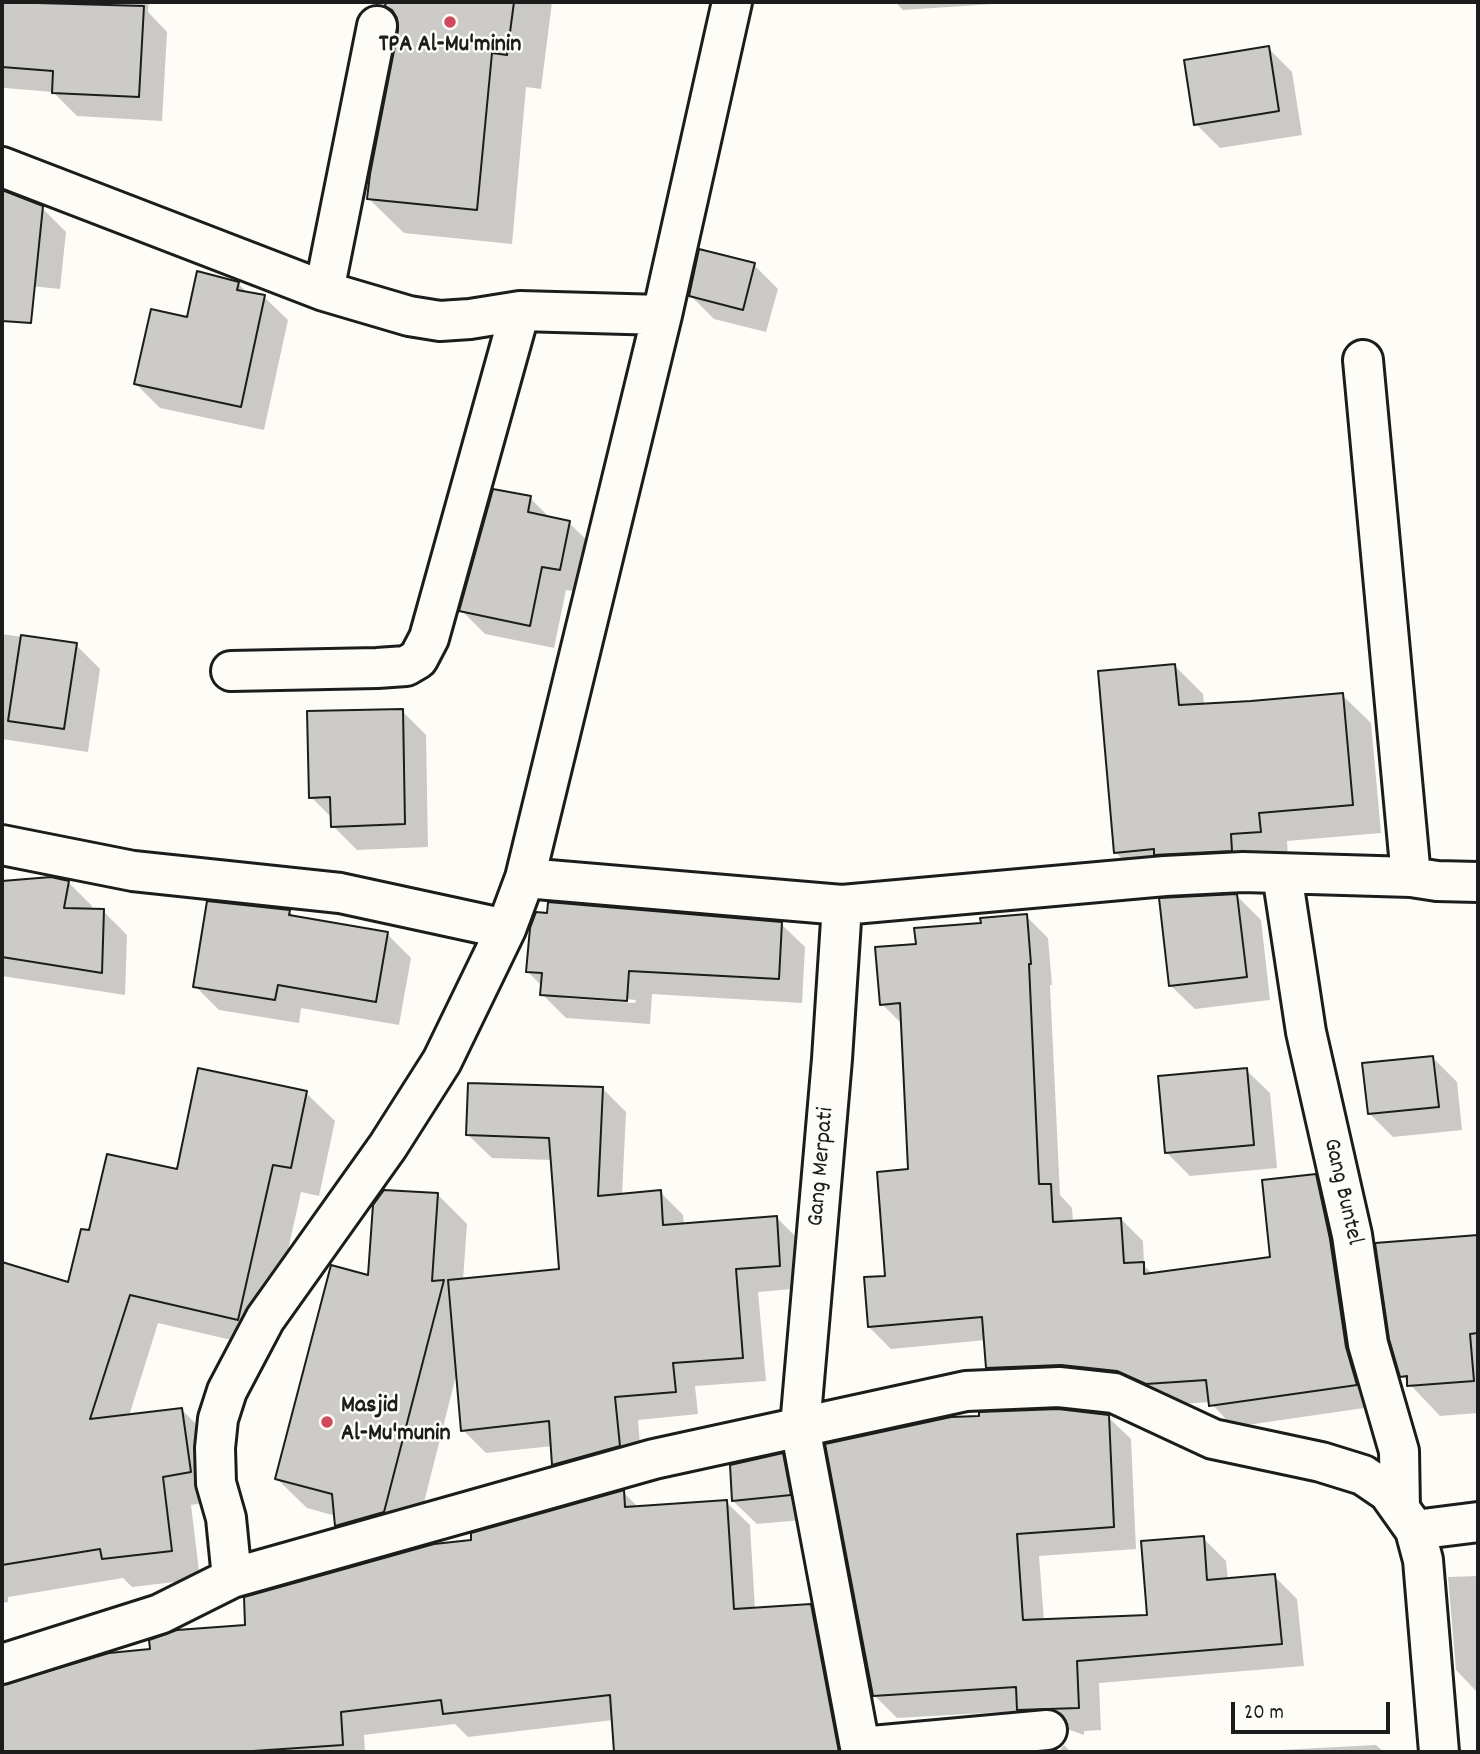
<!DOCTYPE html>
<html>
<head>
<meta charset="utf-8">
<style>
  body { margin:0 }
  #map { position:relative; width:1480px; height:1754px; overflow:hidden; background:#fdfcf7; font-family:Dekko,sans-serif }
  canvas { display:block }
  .frame { position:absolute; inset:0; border:4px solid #1c1c1c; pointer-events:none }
  .scale { position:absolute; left:1231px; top:1702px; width:159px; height:32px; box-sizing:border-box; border:4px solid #1c1c1c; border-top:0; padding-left:9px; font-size:21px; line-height:24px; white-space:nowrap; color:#1c1c1c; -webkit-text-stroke:5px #fdfcf7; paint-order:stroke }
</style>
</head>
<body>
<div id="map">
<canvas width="1480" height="1754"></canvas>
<div class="frame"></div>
<div class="scale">20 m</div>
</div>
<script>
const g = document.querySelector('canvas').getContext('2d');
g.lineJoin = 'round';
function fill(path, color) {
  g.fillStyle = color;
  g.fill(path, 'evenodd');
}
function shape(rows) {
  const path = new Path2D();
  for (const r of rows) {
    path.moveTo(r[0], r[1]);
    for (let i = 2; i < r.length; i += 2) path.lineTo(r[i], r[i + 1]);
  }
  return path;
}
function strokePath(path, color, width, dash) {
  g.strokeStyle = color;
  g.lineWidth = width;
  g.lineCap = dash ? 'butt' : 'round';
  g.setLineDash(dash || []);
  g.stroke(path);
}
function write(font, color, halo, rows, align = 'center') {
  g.font = font + ' Dekko,sans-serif';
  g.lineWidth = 5;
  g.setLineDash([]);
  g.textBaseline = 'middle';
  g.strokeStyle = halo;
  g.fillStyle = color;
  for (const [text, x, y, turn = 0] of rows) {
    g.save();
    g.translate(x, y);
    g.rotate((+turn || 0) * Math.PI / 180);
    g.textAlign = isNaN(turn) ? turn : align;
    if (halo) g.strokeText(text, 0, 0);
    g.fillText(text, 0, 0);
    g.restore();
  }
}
fill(shape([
  [2,2,149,2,148,12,167,32,162,121,77,116,53,92,5,88,2,85],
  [373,2,552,2,541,89,526,87,512,244,404,233,369,199,400,29],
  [895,2,1024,2,903,10],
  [1268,48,1292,72,1302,135,1220,148,1196,124],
  [2,192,42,208,66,232,60,289,2,283],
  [754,265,778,289,766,332,714,319,691,296],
  [238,283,248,294,264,297,288,320,264,430,160,408,136,384,188,319],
  [530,498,551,519,569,523,593,546,583,593,566,590,554,648,485,634,461,610],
  [2,634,76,645,100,669,88,752,2,739],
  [1175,666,1203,694,1204,705,1342,695,1371,723,1381,833,1287,841,1288,860,1144,880,1115,852],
  [402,711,426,735,428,847,357,850,333,826,333,819,311,797],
  [51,879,68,882,92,906,91,911,103,911,127,935,125,995,2,976,2,882],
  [1237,896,1261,920,1270,1000,1195,1009,1171,986],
  [289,911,295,917,387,934,411,958,399,1025,301,1008,299,1023,219,1010,195,986],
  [1026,916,1048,938,1052,985,1050,985,1060,1195,1072,1208,1073,1222,1121,1219,1143,1241,1144,1266,1153,1274,1272,1258,1315,1176,1337,1198,1378,1406,1233,1427,1210,1402,1169,1405,1010,1390,988,1367,986,1340,891,1349,869,1327,887,1278,910,1171,903,1025,882,1004,918,946,982,924],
  [781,924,805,947,802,1003,652,994,650,1024,566,1018,542,994,543,987,528,972],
  [561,994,636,1000,635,1003,564,998],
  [1433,1058,1457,1082,1462,1130,1393,1137,1369,1113],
  [1246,1070,1270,1093,1277,1168,1190,1176,1166,1152],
  [602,1088,626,1112,622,1195,660,1192,683,1215,684,1225,776,1217,800,1241,803,1288,758,1292,766,1381,695,1386,698,1414,638,1420,642,1469,577,1487,554,1464,553,1446,486,1453,463,1430,457,1372,414,1542,366,1555,337,1525,336,1516,307,1508,277,1479,370,1277,437,1194,467,1224,463,1280,561,1270,552,1160,492,1158,468,1135],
  [306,1093,335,1121,319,1196,301,1192,266,1348,158,1323,129,1416,182,1410,210,1438,219,1500,191,1505,200,1579,132,1587,123,1578,8,1597,8,1602,2,1603,2,1264,69,1284,91,1233,178,1171],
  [1478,1237,1478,1413,1440,1416,1402,1376,1377,1245],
  [1108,1417,1131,1439,1136,1549,1039,1556,1044,1621,1149,1617,1203,1538,1226,1561,1228,1580,1274,1576,1297,1599,1304,1666,1099,1683,1101,1730,1084,1731,1084,1735,1070,1730,1042,1733,1020,1711,897,1718,874,1695],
  [782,1455,806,1479,813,1519,757,1524,733,1501],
  [623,1492,639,1508,726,1502,750,1525,755,1609,810,1606,834,1630,857,1752,616,1752,613,1720,468,1737,455,1724,364,1735,365,1752,2,1752,2,1687,247,1626,473,1542],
  [1478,1576,1478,1693,1456,1670,1448,1577],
  [1064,1745,1071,1752,1053,1752,1060,1750],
  [1376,1745,1384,1752,1280,1752,1280,1750]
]), '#0003');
const building = shape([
  [2,2,144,6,139,97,52,93,53,71,2,67,2,2],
  [386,2,514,2,507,55,492,53,477,210,367,199,370,174,398,30,397,18,392,10,385,6,386,2],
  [1269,46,1279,111,1194,125,1184,60,1269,46],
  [2,190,43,206,31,323,2,321,2,190],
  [699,249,755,263,743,310,689,296,699,249],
  [197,271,239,282,237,290,265,295,241,407,134,384,151,309,187,317,197,271],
  [493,489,531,496,528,512,570,521,560,570,542,567,530,626,459,611,493,489],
  [21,635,77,643,64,729,8,721,21,635],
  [1175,664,1179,705,1251,701,1343,693,1353,805,1259,813,1261,832,1231,834,1232,851,1154,855,1154,849,1114,853,1098,671,1175,664],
  [403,709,405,824,331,827,330,797,309,798,307,711,403,709],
  [51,877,69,881,64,908,104,909,102,973,2,957,2,881,51,877],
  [1237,894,1247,977,1169,986,1159,898,1237,894],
  [207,901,290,910,289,915,388,932,376,1002,278,985,275,1000,193,987,207,901],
  [548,902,782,922,779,979,629,971,627,1001,540,995,542,973,526,972,530,928,536,912,547,913,548,902],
  [1027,914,1031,964,1029,964,1039,1184,1051,1184,1053,1222,1121,1218,1124,1263,1144,1262,1144,1274,1270,1257,1262,1180,1316,1174,1330,1239,1346,1347,1357,1385,1209,1406,1206,1380,1146,1384,1117,1371,1061,1365,986,1368,982,1317,868,1327,864,1277,885,1276,877,1172,908,1169,900,1003,880,1005,875,947,916,944,914,928,981,923,980,918,1027,914],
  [1433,1056,1439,1107,1368,1114,1362,1063,1433,1056],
  [198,1068,307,1091,291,1168,273,1165,238,1320,130,1295,90,1419,182,1408,191,1472,163,1477,172,1551,102,1559,100,1549,2,1565,2,1262,68,1282,81,1229,89,1230,107,1154,177,1169,198,1068],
  [1247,1068,1254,1145,1165,1153,1158,1076,1247,1068],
  [468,1083,603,1087,598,1196,661,1190,663,1225,777,1216,780,1266,736,1269,743,1358,673,1363,676,1392,615,1397,620,1446,552,1465,549,1421,461,1431,448,1280,559,1269,549,1138,466,1135,468,1083],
  [384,1190,438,1193,432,1281,444,1280,384,1512,335,1526,332,1494,275,1479,331,1265,368,1275,373,1205,384,1190],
  [1478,1235,1478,1333,1470,1334,1474,1381,1407,1386,1407,1376,1400,1377,1389,1339,1375,1243,1478,1235],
  [1058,1409,1109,1415,1114,1527,1017,1534,1023,1620,1147,1615,1141,1541,1204,1536,1207,1580,1275,1574,1282,1644,1077,1661,1079,1708,1017,1710,1016,1687,873,1696,825,1444,951,1417,979,1416,979,1412,1058,1409],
  [783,1453,791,1495,732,1501,730,1465,783,1453],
  [624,1490,625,1507,727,1500,734,1609,811,1604,839,1752,614,1752,610,1695,443,1714,441,1700,341,1712,343,1745,238,1752,2,1752,2,1685,109,1653,150,1649,149,1640,177,1630,245,1625,244,1597,434,1544,471,1540,471,1533,624,1490]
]);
fill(building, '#cccbc8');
strokePath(building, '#1c1c1c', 2);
const street = shape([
  [2,167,324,291,409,316,440,321,470,319,520,311,662,315],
  [324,291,377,26],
  [1363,360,1411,877],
  [231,671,377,668,406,666,418,659,429,638,520,311],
  [2,845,133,871,340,893,506,929],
  [1282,874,1306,1032,1352,1235,1368,1344,1399,1451,1400,1509],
  [525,878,842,905,1165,876,1243,872,1411,877,1437,881,1478,882],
  [842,905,832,1059,800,1427,861,1752],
  [1415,1530,1478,1522],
  [232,1578,226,1518,216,1483,215,1448,218,1419,227,1391,265,1319,388,1146,442,1061,506,929,525,878,662,315,732,2],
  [2,1664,160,1614,232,1578,654,1459,966,1391,1059,1387,1114,1393,1213,1439,1321,1462,1363,1475,1388,1492,1415,1530,1423,1560,1439,1752],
  [861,1747,1047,1730]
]);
strokePath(street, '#1c1c1c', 44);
strokePath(street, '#fdfcf7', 38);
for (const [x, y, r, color] of [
  [450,22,7,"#d1495b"],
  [327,1422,7,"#d1495b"]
]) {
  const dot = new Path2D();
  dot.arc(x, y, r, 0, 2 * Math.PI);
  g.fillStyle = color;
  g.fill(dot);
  strokePath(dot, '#fdfcf7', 2.5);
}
write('bold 24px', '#1c1c1c', '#fdfcf7', [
  ["TPA Al-Mu'minin",450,47],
  ["Masjid",341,1408,"left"],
  ["Al-Mu'munin",341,1436,"left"]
]);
write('24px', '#1c1c1c', '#fdfcf7', [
  ["Gang Merpati",823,1167,-85],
  ["Gang Buntel",1341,1192,77]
]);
</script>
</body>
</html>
